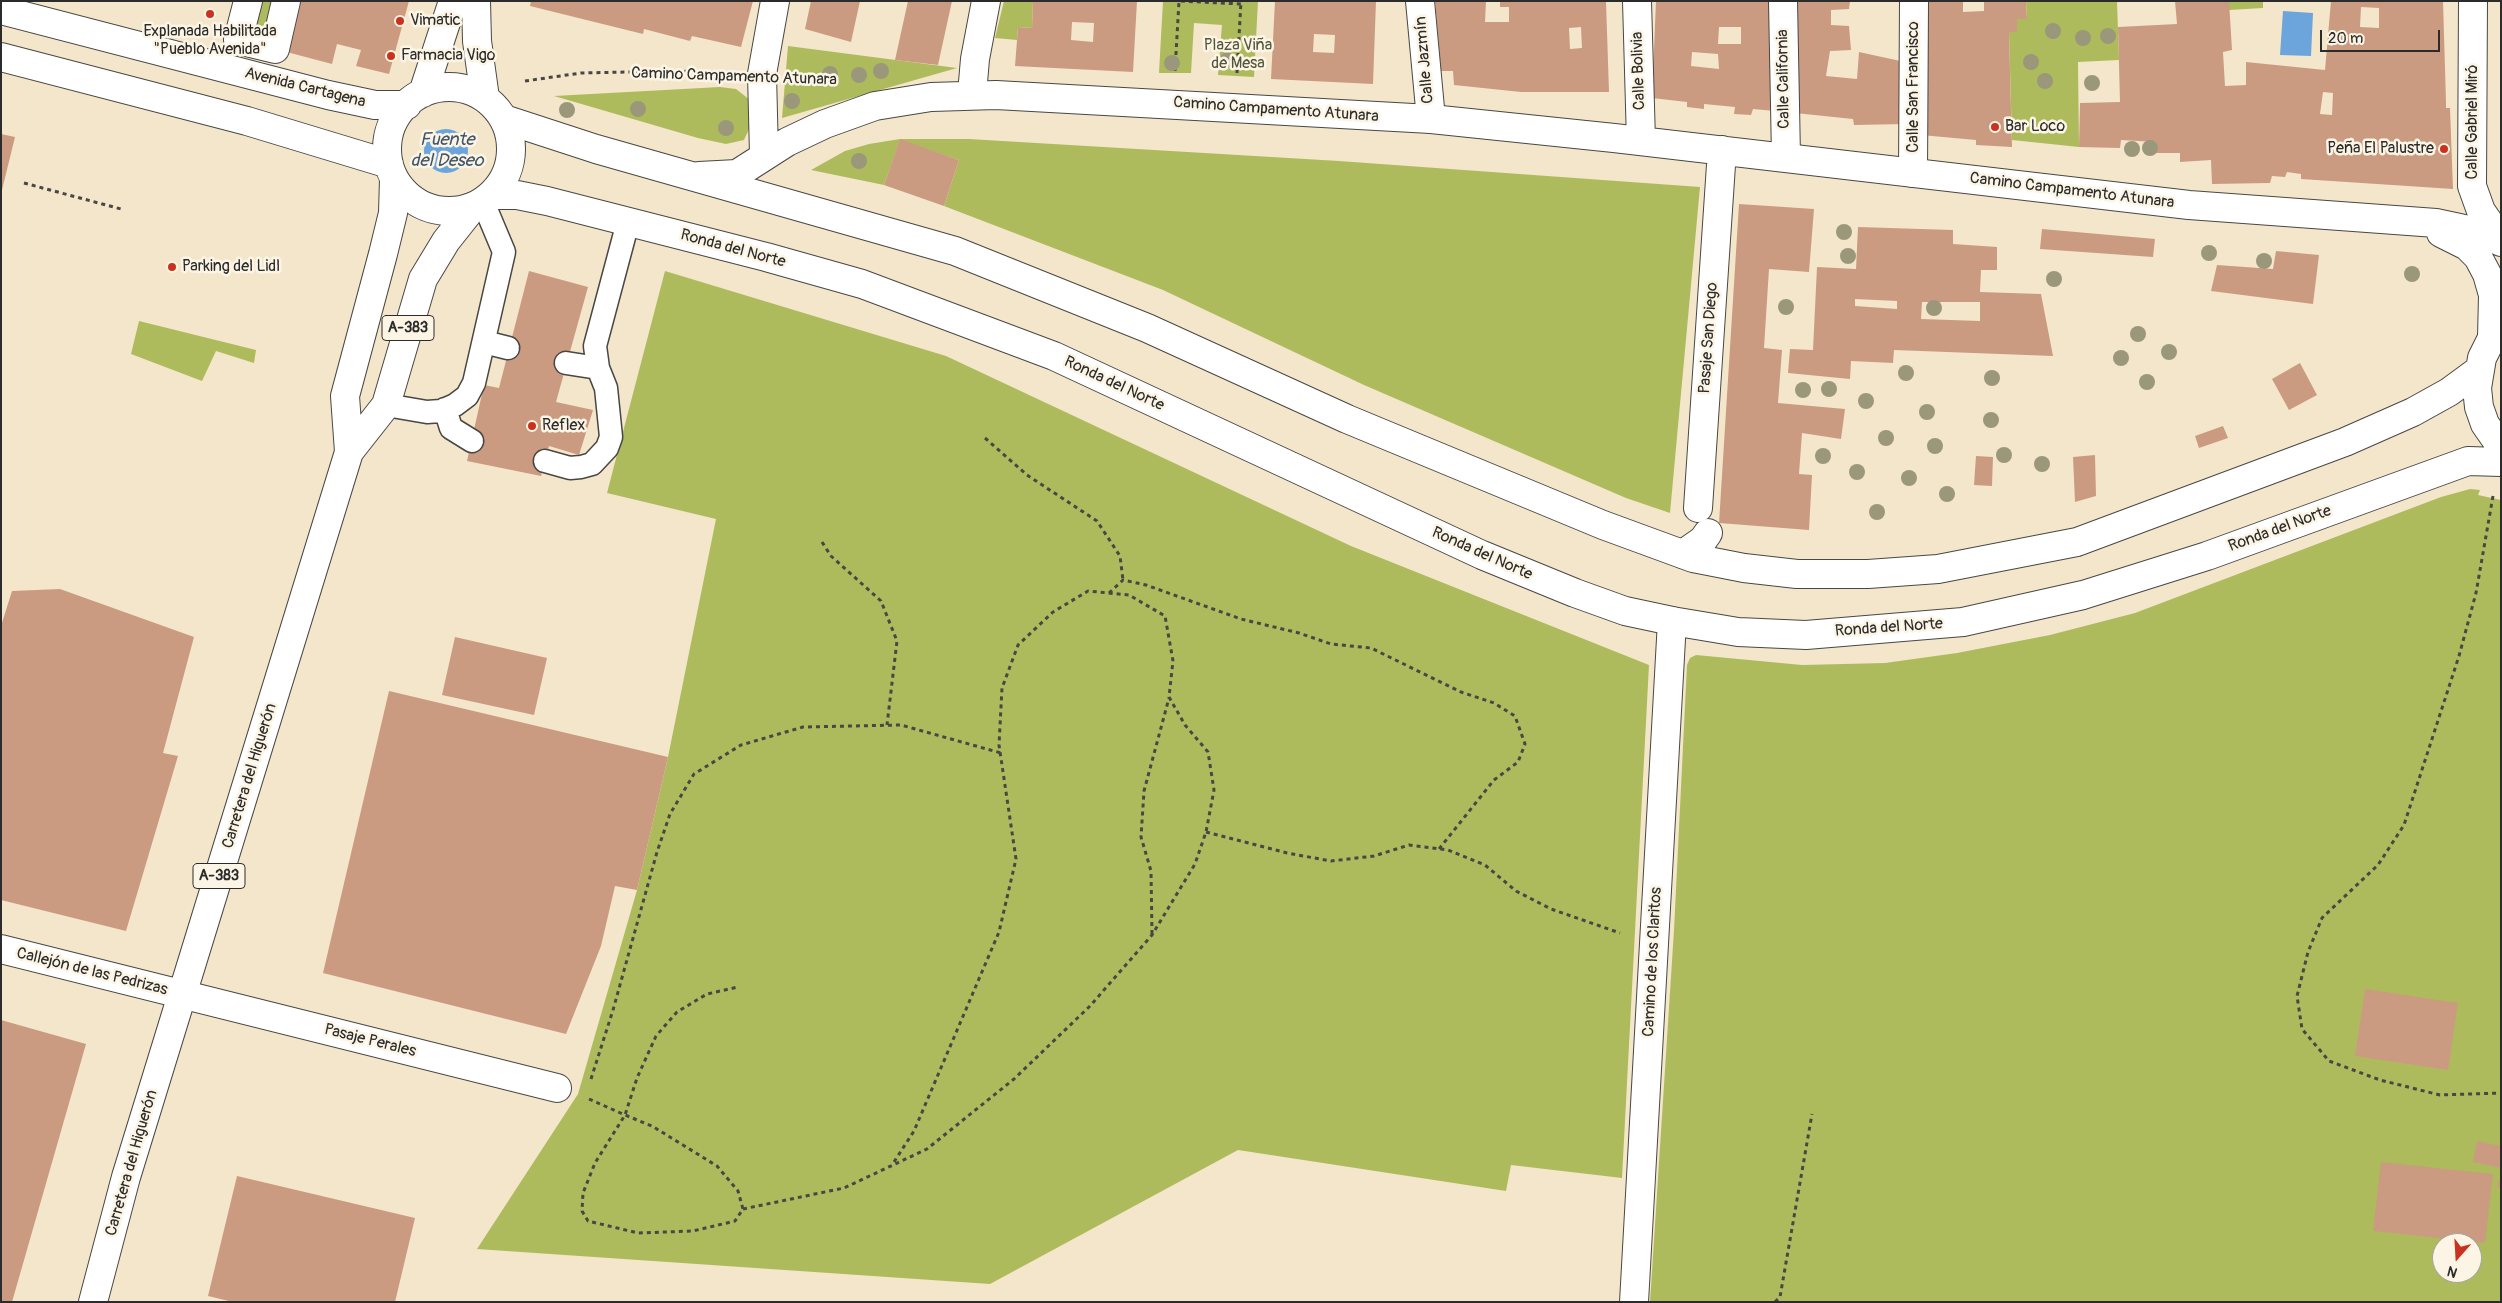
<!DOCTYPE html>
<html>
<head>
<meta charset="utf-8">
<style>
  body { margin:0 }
  #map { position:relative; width:2502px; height:1303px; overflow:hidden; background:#f4e6cb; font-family:Pangolin,sans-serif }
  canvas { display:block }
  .frame { position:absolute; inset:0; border:2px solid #2b2b2b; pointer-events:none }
  .north { position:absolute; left:2432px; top:1233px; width:50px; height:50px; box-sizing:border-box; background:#fcf5e5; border:1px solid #a8a49b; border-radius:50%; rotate:199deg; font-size:14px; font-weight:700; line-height:20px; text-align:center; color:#2b2b2b }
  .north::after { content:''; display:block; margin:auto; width:18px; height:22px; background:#c8321e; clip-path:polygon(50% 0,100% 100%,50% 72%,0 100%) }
  .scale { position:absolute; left:2320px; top:30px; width:120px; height:22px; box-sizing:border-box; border:2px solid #2b2b2b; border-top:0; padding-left:6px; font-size:15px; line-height:18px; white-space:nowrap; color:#2b2b2b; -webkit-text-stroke:4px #fcf5e5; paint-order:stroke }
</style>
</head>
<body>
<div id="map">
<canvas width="2502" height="1303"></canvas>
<div class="frame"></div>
<div class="north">N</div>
<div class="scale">20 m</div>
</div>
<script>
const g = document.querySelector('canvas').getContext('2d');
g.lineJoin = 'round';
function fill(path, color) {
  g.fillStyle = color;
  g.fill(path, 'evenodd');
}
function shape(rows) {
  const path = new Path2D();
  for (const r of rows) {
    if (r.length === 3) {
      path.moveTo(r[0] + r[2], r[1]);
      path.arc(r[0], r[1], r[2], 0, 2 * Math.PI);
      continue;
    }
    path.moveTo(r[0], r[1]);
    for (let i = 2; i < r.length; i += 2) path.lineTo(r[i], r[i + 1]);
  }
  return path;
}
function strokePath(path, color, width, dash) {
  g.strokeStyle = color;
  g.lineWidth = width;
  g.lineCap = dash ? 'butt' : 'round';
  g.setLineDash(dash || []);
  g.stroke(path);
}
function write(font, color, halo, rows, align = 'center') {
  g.font = font + ' Pangolin,sans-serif';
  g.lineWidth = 5;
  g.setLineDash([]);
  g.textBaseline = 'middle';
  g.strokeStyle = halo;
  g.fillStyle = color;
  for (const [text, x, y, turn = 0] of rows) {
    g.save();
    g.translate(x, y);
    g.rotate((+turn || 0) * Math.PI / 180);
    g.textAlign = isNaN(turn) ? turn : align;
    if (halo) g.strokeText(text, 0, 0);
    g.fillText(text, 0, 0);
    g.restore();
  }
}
fill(shape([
  [248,1,286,1,275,49,238,40],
  [1004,1,1033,1,1032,28,1018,27,1017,40,995,38],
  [1163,1,1258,1,1254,77,1218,75,1222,25,1194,23,1191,73,1159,73],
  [2026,1,2117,1,2119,60,2078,62,2079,147,2012,140,2009,32,2017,19,2027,19],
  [2229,1,2263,1,2263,8,2229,10],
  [788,46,957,68,782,118],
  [720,87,736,89,750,100,750,127,744,140,726,144,698,138,554,96],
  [900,139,969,139,1339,161,1700,187,1670,513,1626,498,1364,385,1163,290,944,206,959,160,900,140,884,185,811,170,845,151,869,144],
  [665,271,946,356,1351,546,1649,665,1622,1178,1511,1165,1506,1191,1238,1150,990,1284,477,1249,578,1094,637,890,668,757,716,519,607,493],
  [139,321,256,350,254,363,216,351,202,381,131,354],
  [2470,489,2480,490,2478,495,2501,500,2501,1302,1650,1302,1674,930,1687,665,1690,658,1696,655,1802,665,1885,663,1957,653,2050,635,2135,613,2441,497],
  [2442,1243,2472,1243,2472,1273,2442,1273]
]), '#aebb5d');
fill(shape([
  [2283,11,2313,13,2311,56,2280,55],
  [446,151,22]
]), '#6ca5db');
fill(shape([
  [296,1,409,1,389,74,356,66,361,50,337,44,332,64,283,51],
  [531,1,753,1,741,47,692,36,690,41,644,29,643,34,530,6],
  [811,1,860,1,851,42,805,29],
  [908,1,952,1,938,65,895,60],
  [1033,1,1137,1,1133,72,1015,66,1018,27,1032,28],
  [1072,22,1094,23,1093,42,1071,40],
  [1275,1,1376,1,1373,84,1271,79],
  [1314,34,1335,35,1334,53,1313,52],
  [1435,1,1486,1,1485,22,1509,22,1509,7,1500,7,1500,1,1606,1,1609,92,1521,92,1454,85,1453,71,1441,71],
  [1581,27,1582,48,1570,49,1569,28],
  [1656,1,1777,1,1775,111,1753,109,1751,115,1734,114,1735,107,1704,104,1704,109,1687,107,1687,102,1652,98],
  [1719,27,1741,27,1741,44,1718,44],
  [1692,52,1718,54,1719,69,1691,66],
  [1789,1,1850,1,1849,9,1831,10,1831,25,1849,26,1851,50,1830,51,1826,76,1857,79,1859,52,1905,62,1905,124,1854,125,1853,119,1795,113],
  [1921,1,1963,1,1963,12,1984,11,1984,1,2026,1,2027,19,2017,19,2017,32,2009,32,2012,147,1976,145,1976,140,1921,135],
  [2175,1,2229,1,2232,50,2223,52,2225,86,2246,85,2246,62,2325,70,2331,1,2443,1,2446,102,2446,108,2450,108,2453,189,2301,179,2301,174,2287,172,2285,177,2272,176,2270,183,2212,184,2211,160,2180,162,2180,153,2156,153,2156,142,2121,140,2120,148,2079,147,2080,103,2120,102,2118,27,2177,24],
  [2361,7,2379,8,2379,28,2360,27],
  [2323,92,2333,93,2332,115,2320,114],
  [1,134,15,137,2,190,1,190],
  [900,139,959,160,944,206,884,185],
  [1739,204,1814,209,1809,272,1769,269,1764,348,1782,350,1778,403,1845,409,1841,439,1802,433,1799,474,1812,475,1809,530,1719,523],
  [1858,227,1953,230,1953,244,1997,247,1997,270,1981,270,1980,292,2041,294,2053,356,1894,350,1893,363,1851,361,1850,379,1788,373,1790,349,1813,350,1817,267,1856,269],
  [1855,299,1897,301,1897,309,1855,306],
  [1922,302,1980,302,1980,321,1921,319],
  [2042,229,2155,239,2153,257,2040,249],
  [2276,251,2319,255,2313,304,2211,291,2217,265,2273,269],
  [529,271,588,287,556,402,593,410,579,455,549,446,541,476,467,461,484,385,499,388],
  [2300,363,2317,395,2289,410,2272,379],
  [2223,426,2228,438,2199,448,2195,436],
  [2095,455,2096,496,2075,502,2073,457],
  [1976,456,1993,457,1992,486,1974,485],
  [60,589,194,637,163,753,178,756,126,931,1,900,1,626,12,591],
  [455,637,547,658,534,715,442,695],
  [389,691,668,757,637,890,615,886,601,946,566,1034,323,973],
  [2365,989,2458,1003,2448,1070,2355,1056],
  [1,1020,86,1044,12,1302,1,1302],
  [2477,1141,2501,1146,2501,1168,2473,1162],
  [2381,1162,2493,1174,2485,1243,2373,1231],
  [237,1176,415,1218,395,1302,233,1302,208,1296],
  [2500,1176,2501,1176,2501,1188,2497,1187]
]), '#cb9b81');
const service = shape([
  [484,342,508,348],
  [566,363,598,368],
  [386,405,427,412,441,411,455,405,467,396,474,383,504,252,483,202],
  [445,409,451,428,472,441],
  [545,461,570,468,581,467,592,464,607,448,611,437,606,388,598,368,595,346,628,222]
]);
const pedestrian = shape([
  [248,1,238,40,275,49,286,1],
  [1420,1,1431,119],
  [1783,1,1786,157],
  [1913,173,1914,1],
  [1683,554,1703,540,1708,533]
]);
const minor = shape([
  [1637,1,1641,141],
  [972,94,975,59,986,1],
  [764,155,762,74,775,1],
  [699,176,737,174,787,142,825,124,875,106,931,97,996,95,1431,119,1614,138,2189,205,2436,223,2478,232,2501,242],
  [2441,233,2467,246,2478,257,2487,274,2493,295,2492,338],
  [1698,508,1722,150],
  [1,949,557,1088],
  [1634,1302,1672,621]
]);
const tertiary = shape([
  [2473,1,2472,186,2481,211,2501,240]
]);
const secondary = shape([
  [476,1,477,41,485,98],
  [1,10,328,95,375,105,407,105],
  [1,57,247,121,389,164],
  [449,149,62],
  [423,93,453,1],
  [504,119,596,149,955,251,1147,328,1347,419,1603,525,1693,558,1744,568,1797,574,1868,574,1938,569,2077,542,2345,442,2413,412,2449,392,2479,370],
  [492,195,517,195,547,201,766,257,862,284,1054,356,1482,555,1575,593,1625,611,1672,621,1738,632,1806,635,1963,622,2083,595,2207,556,2468,461,2501,462],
  [2501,329,2492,338,2482,358,2477,388,2479,407,2485,424,2501,447]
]);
const primary = shape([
  [349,452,386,405,423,279,446,241,473,207],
  [93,1302,126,1177,349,452,345,396,383,254,393,213,394,179]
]);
strokePath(service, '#494743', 25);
strokePath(pedestrian, '#494743', 30);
strokePath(minor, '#494743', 30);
strokePath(tertiary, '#494743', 30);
strokePath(secondary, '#494743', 30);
strokePath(primary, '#494743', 30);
strokePath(shape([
  [1175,71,1179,1,1241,4],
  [1237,73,1241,1],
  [797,77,838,80],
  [525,81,581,73,675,71,728,73],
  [24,183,121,209],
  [985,438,1027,475,1097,521,1120,556,1123,580],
  [2493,496,2476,593,2459,656,2404,825,2378,865,2322,918,2308,952,2297,996,2302,1029,2329,1061,2380,1080,2440,1095,2501,1093],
  [822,542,831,556,881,601,897,641,887,725],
  [1109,593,1123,580,1146,585,1241,619,1299,633,1331,644,1371,648,1461,692,1494,703,1515,716,1525,744,1518,762,1494,780,1439,849],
  [1206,832,1287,853,1331,861,1374,856,1409,845,1448,850,1485,865,1516,891,1551,909,1620,933],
  [1152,934,1151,871,1141,837,1144,791,1169,698],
  [591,1079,613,1010,657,852,670,814,694,774,741,745,803,727,901,725,1001,753],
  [589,1099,625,1115,652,1126,717,1166,738,1191,743,1209,735,1221,693,1231,638,1233,588,1221,582,1211,583,1193,595,1163,625,1115,637,1078,656,1036,677,1012,707,994,738,987],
  [743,1209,844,1188,927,1149,1014,1079,1090,1006,1152,935,1195,864,1206,832,1214,790,1208,752,1185,725,1169,697,1173,661,1165,616,1129,595,1088,591,1053,612,1018,645,1002,688,999,745,1016,859,999,932,914,1131,892,1165],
  [1775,1302,1780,1297,1812,1114]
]), '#494743', 3, [4, 4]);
strokePath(service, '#fff', 22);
strokePath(pedestrian, '#fff', 28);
strokePath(minor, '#fff', 28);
strokePath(tertiary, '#fff', 28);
strokePath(secondary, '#fff', 28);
strokePath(primary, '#fff', 28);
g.fillStyle = '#9b977b';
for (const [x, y] of [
  [2053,31],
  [2108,36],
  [2083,38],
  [1228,60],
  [2031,62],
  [1172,63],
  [881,71],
  [830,74],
  [859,75],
  [2045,81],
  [2092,83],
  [792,101],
  [638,109],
  [567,110],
  [726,128],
  [2150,148],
  [2132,149],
  [859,161],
  [1844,232],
  [2209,253],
  [1848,256],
  [2264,261],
  [2412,274],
  [2054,279],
  [1786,307],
  [1934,308],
  [2138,334],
  [2169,352],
  [2121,358],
  [1906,373],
  [1992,378],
  [2147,382],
  [1829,389],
  [1803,390],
  [1866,401],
  [1927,412],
  [1991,420],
  [1886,438],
  [1935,446],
  [2004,455],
  [1823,456],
  [2042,464],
  [1857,472],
  [1909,478],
  [1947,494],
  [1877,512]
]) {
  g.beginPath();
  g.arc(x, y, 8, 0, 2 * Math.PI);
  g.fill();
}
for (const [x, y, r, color] of [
  [210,14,5,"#c8321e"],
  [400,21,5,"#c8321e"],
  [391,56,5,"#c8321e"],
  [1995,127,5,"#c8321e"],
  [2444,149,5,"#c8321e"],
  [172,267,5,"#c8321e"],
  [532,426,5,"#c8321e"]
]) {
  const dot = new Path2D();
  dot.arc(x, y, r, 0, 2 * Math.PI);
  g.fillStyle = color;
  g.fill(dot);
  strokePath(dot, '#fcf5e5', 2);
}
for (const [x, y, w] of [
  [408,328,52],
  [219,876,52]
]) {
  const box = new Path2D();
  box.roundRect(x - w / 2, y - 12.5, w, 25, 4);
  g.fillStyle = '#fcf5e5';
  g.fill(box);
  strokePath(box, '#2b2b2b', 1);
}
write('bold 15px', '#2b2b2b', null, [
  ["A-383",408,328],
  ["A-383",219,876]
]);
write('16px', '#2b2b2b', '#fcf5e5', [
  ["Vimatic",410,21],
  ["Explanada Habilitada",210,32,"center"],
  ["\"Pueblo Avenida\"",210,50,"center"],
  ["Farmacia Vigo",401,56],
  ["Bar Loco",2005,127],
  ["Peña El Palustre",2434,149,"right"],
  ["Parking del Lidl",182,267],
  ["Reflex",542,426]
], 'left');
write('16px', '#52563a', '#fcf5e5', [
  ["Plaza Viña",1238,46],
  ["de Mesa",1238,64]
]);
write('16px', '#2b2b2b', '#fcf5e5', [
  ["Calle Jazmín",1425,60,-95],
  ["Calle Bolivia",1639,71,-92],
  ["Camino Campamento Atunara",734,77,2],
  ["Calle California",1784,79,-91],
  ["Calle San Francisco",1914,87,-90],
  ["Avenida Cartagena",305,88,14],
  ["Camino Campamento Atunara",1276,110,4],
  ["Calle Gabriel Miró",2473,122,-90],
  ["Camino Campamento Atunara",2072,191,7],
  ["Ronda del Norte",733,249,15],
  ["Pasaje San Diego",1709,338,-86],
  ["Ronda del Norte",1114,384,25],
  ["Ronda del Norte",2280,529,-20],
  ["Ronda del Norte",1482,554,24],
  ["Ronda del Norte",1889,628,-4],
  ["Carretera del Higuerón",250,776,-73],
  ["Camino de los Claritos",1653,962,-87],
  ["Callejón de las Pedrizas",92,972,14],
  ["Pasaje Perales",370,1041,14],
  ["Carretera del Higuerón",132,1163,-74]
]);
write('italic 18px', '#425669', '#fcf5e5', [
  ["Fuente",447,140],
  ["del Deseo",447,161]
]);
</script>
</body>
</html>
